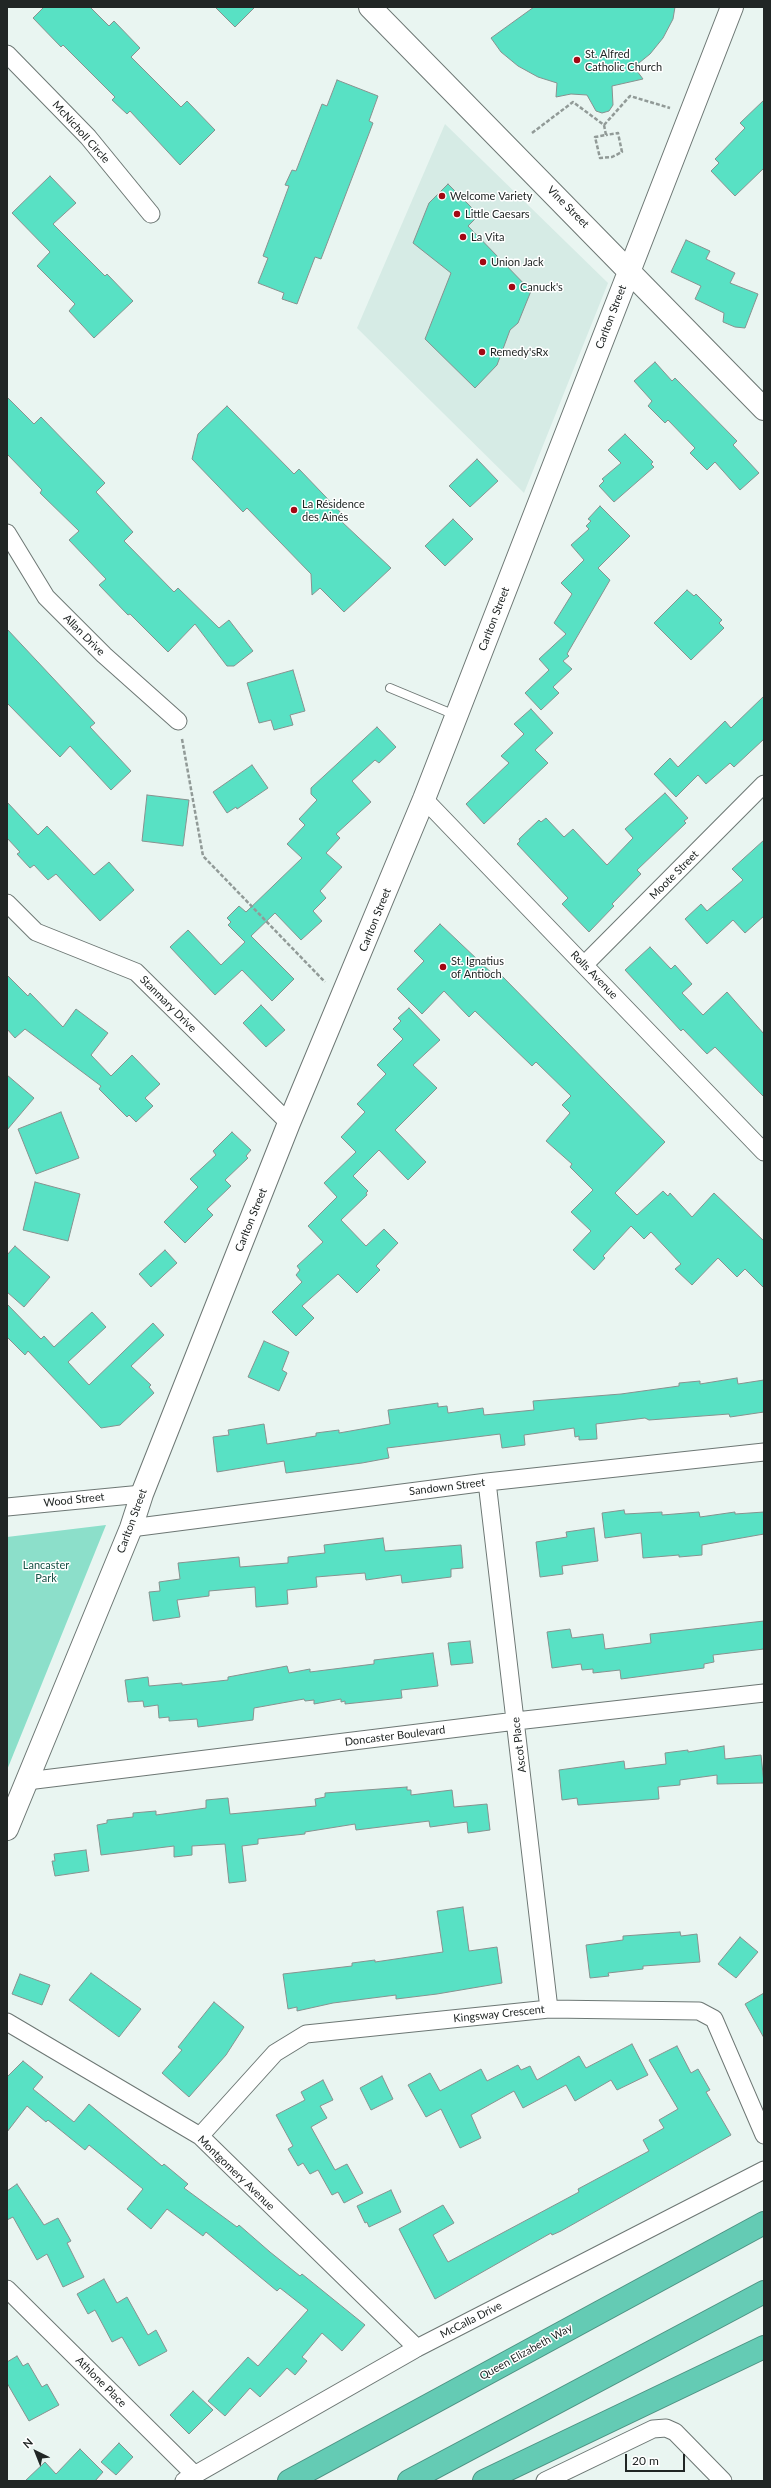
<!DOCTYPE html>
<html>
<head>
<meta charset="utf-8">
<style>
  body { margin:0 }
  #map { position:relative; width:771px; height:2488px; overflow:hidden; background:#e9f5f1; font-family:Lato,sans-serif }
  canvas { display:block }
  .frame { position:absolute; inset:0; border:8px solid #212625; pointer-events:none }
  .north { position:absolute; left:16px; top:2432px; width:40px; height:40px; -webkit-text-stroke:3px #fff; paint-order:stroke; rotate:317deg; font-size:11px; font-weight:700; line-height:16px; text-align:center; color:#212625 }
  .north::after { content:''; display:block; margin:auto; width:14px; height:18px; background:#212625; clip-path:polygon(50% 0,100% 100%,50% 72%,0 100%) }
  .scale { position:absolute; left:625px; top:2454px; width:60px; height:18px; box-sizing:border-box; border:2px solid #212625; border-top:0; padding-left:5px; font-size:12px; line-height:14px; white-space:nowrap; color:#212625; -webkit-text-stroke:3px #fff; paint-order:stroke }
</style>
</head>
<body>
<div id="map">
<canvas width="771" height="2488"></canvas>
<div class="frame"></div>
<div class="north">N</div>
<div class="scale">20 m</div>
</div>
<script>
const g = document.querySelector('canvas').getContext('2d');
g.lineJoin = 'round';
function fill(path, color) {
  g.fillStyle = color;
  g.fill(path, 'evenodd');
}
function shape(rows) {
  const path = new Path2D();
  for (const r of rows) {
    path.moveTo(r[0], r[1]);
    for (let i = 2; i < r.length; i += 2) path.lineTo(r[i], r[i + 1]);
  }
  return path;
}
function strokePath(path, color, width, dash) {
  g.strokeStyle = color;
  g.lineWidth = width;
  g.lineCap = dash ? 'butt' : 'round';
  g.setLineDash(dash || []);
  g.stroke(path);
}
function write(font, color, halo, rows, align = 'center') {
  g.font = font + ' Lato,sans-serif';
  g.lineWidth = 3;
  g.setLineDash([]);
  g.textBaseline = 'middle';
  g.strokeStyle = halo;
  g.fillStyle = color;
  for (const [text, x, y, turn = 0] of rows) {
    g.save();
    g.translate(x, y);
    g.rotate((+turn || 0) * Math.PI / 180);
    g.textAlign = isNaN(turn) ? turn : align;
    if (halo) g.strokeText(text, 0, 0);
    g.fillText(text, 0, 0);
    g.restore();
  }
}
fill(shape([
  [445,124,608,283,524,493,357,328]
]), '#d6ebe5');
fill(shape([
  [106,1525,7,1770,7,1537]
]), '#8cdfca');
const building = shape([
  [44,7,90,7,109,26,114,21,140,48,131,57,181,107,187,101,215,130,180,165,130,111,127,114,112,100,115,97,63,45,61,47,33,18,44,7],
  [215,7,255,7,235,27,215,7],
  [534,7,675,7,673,19,663,38,650,54,634,67,643,79,612,86,613,105,609,111,602,113,596,111,587,95,571,94,556,97,557,83,538,77,518,66,501,52,491,38,534,7],
  [337,80,378,96,369,121,373,123,321,259,315,257,297,304,282,299,284,293,258,283,268,258,263,256,289,186,285,185,292,170,296,171,322,104,327,106,337,80],
  [764,100,764,168,735,196,711,171,719,163,715,159,745,128,740,123,764,100],
  [50,176,76,203,53,224,105,276,107,274,133,301,94,338,69,311,75,304,37,266,50,252,12,213,50,176],
  [448,184,479,215,468,226,531,291,518,323,510,330,497,365,475,388,425,339,451,273,413,243,429,203,448,184],
  [686,240,710,251,706,259,735,273,730,283,758,294,745,328,735,327,723,322,724,313,695,299,701,286,671,272,686,240],
  [655,362,672,381,675,378,737,441,733,445,759,473,740,490,715,462,707,470,690,453,695,448,668,420,665,423,648,406,652,401,634,381,655,362],
  [7,397,34,424,41,417,105,483,96,492,133,532,124,541,174,592,178,588,219,628,229,620,253,651,234,666,227,666,195,624,168,652,130,614,128,615,99,585,106,579,69,540,79,531,40,493,42,490,7,454,7,397],
  [227,406,294,474,299,469,346,518,342,522,391,568,344,612,320,588,312,595,311,574,247,508,243,512,192,459,198,434,227,406],
  [625,434,653,462,651,464,654,467,614,502,599,486,604,481,602,479,621,463,608,450,625,434],
  [477,459,498,481,470,507,449,486,477,459],
  [600,506,630,536,598,568,610,580,567,654,569,656,563,661,572,669,553,687,559,693,541,710,525,693,549,670,539,659,566,634,554,623,572,594,561,583,584,560,571,545,589,529,586,526,591,521,588,519,600,506],
  [453,519,473,539,445,566,425,546,453,519],
  [687,590,694,596,696,594,722,620,719,623,724,628,691,660,654,623,687,590],
  [7,629,95,723,90,727,131,771,111,790,70,746,60,757,7,703,7,629],
  [293,670,305,711,290,715,293,725,274,730,271,720,259,723,247,683,293,670],
  [764,696,764,739,734,767,730,763,706,784,698,775,676,797,654,774,670,758,678,767,725,721,731,728,764,696],
  [531,709,553,733,535,750,548,763,484,824,466,804,509,763,501,756,524,734,514,724,531,709],
  [377,727,396,747,379,763,375,760,352,781,371,802,336,834,340,838,326,853,342,867,320,891,326,898,313,911,322,921,301,940,275,913,251,936,294,979,272,1001,242,970,215,995,170,947,188,930,221,965,245,942,228,925,231,922,227,918,239,906,246,912,302,858,287,844,305,825,299,819,317,800,311,794,311,788,377,727],
  [252,765,268,788,237,809,236,807,227,813,213,792,252,765],
  [665,793,688,818,684,821,686,823,637,870,641,874,612,904,614,906,589,932,562,904,568,898,517,844,520,841,519,839,539,820,541,822,546,818,564,837,573,829,607,865,633,838,625,829,665,793],
  [147,795,189,800,183,846,142,841,147,795],
  [7,802,38,835,47,826,94,875,109,862,134,890,100,921,56,874,48,880,34,865,30,868,17,854,20,852,7,838,7,802],
  [764,840,764,916,745,933,733,920,707,944,685,919,701,904,707,911,743,880,732,869,764,840],
  [440,924,498,979,502,976,665,1142,615,1193,637,1215,663,1191,668,1196,670,1193,692,1217,714,1193,764,1241,764,1288,745,1269,737,1277,718,1258,692,1285,675,1269,681,1264,651,1232,644,1239,631,1226,603,1256,605,1258,594,1270,573,1250,591,1231,571,1212,593,1190,570,1167,572,1164,546,1141,570,1113,562,1105,571,1096,536,1062,532,1066,475,1011,469,1017,444,991,422,1014,397,989,424,961,414,951,440,924],
  [650,947,671,969,675,965,692,984,682,993,703,1015,727,992,764,1034,764,1097,715,1047,707,1054,683,1029,681,1031,625,970,650,947],
  [7,975,28,996,30,993,63,1027,76,1009,108,1033,91,1055,111,1076,132,1055,160,1084,145,1098,153,1106,136,1122,129,1115,127,1117,99,1089,101,1086,25,1029,15,1038,7,1029,7,975],
  [261,1005,285,1030,266,1047,243,1023,261,1005],
  [409,1008,440,1040,413,1065,437,1088,395,1130,426,1162,408,1180,379,1150,353,1176,368,1191,366,1193,367,1195,341,1220,366,1246,384,1229,398,1243,376,1266,380,1270,357,1293,338,1274,302,1306,314,1318,296,1336,272,1312,302,1282,296,1275,300,1270,297,1266,323,1242,308,1226,337,1197,324,1183,356,1152,341,1137,365,1112,357,1104,386,1074,377,1065,403,1039,393,1029,401,1021,398,1018,409,1008],
  [7,1075,34,1098,7,1130,7,1075],
  [61,1112,79,1158,36,1174,18,1129,61,1112],
  [232,1132,251,1150,246,1156,248,1158,225,1180,231,1186,207,1209,213,1215,185,1243,164,1222,198,1187,190,1179,216,1155,213,1151,232,1132],
  [35,1182,80,1194,68,1241,23,1230,35,1182],
  [15,1246,50,1277,24,1307,7,1292,7,1255,15,1246],
  [165,1250,177,1263,151,1287,139,1274,165,1250],
  [7,1304,41,1339,44,1336,54,1347,92,1312,106,1327,68,1362,89,1385,153,1323,164,1335,131,1366,151,1385,149,1387,154,1393,120,1425,101,1428,28,1351,25,1355,7,1337,7,1304],
  [264,1341,289,1352,282,1370,287,1373,279,1391,248,1377,264,1341],
  [737,1378,738,1384,764,1380,764,1412,730,1417,729,1414,649,1420,645,1418,596,1424,597,1439,579,1440,579,1436,575,1437,574,1428,524,1435,525,1445,502,1448,500,1434,387,1448,389,1458,362,1463,286,1473,284,1461,217,1472,213,1437,229,1435,228,1430,264,1424,267,1444,316,1436,316,1433,339,1430,339,1433,390,1424,388,1410,438,1403,438,1407,447,1406,448,1413,483,1408,484,1415,534,1410,533,1401,621,1394,679,1386,679,1383,700,1381,700,1384,737,1378],
  [624,1510,625,1514,662,1512,662,1515,699,1512,700,1517,735,1512,735,1514,764,1512,764,1534,702,1545,702,1555,679,1557,679,1555,643,1558,641,1533,605,1538,602,1513,624,1510],
  [594,1528,598,1561,562,1566,563,1574,540,1577,536,1542,567,1537,566,1532,594,1528],
  [383,1538,385,1551,461,1545,463,1568,451,1569,451,1577,402,1583,401,1575,366,1580,365,1573,316,1577,317,1587,287,1590,288,1604,256,1607,255,1587,209,1591,209,1596,177,1600,180,1617,153,1621,149,1592,160,1591,159,1582,180,1579,178,1563,239,1557,240,1567,288,1563,288,1557,325,1553,324,1545,383,1538],
  [764,1621,764,1649,713,1655,714,1662,704,1664,704,1668,621,1679,620,1670,593,1673,593,1669,582,1670,581,1664,552,1668,547,1632,570,1629,572,1638,603,1634,605,1649,651,1643,650,1634,764,1621],
  [470,1641,473,1663,451,1665,448,1643,470,1641],
  [433,1653,438,1686,401,1690,402,1698,345,1704,345,1701,341,1702,341,1699,314,1704,314,1700,305,1701,304,1699,254,1708,253,1720,198,1727,197,1719,169,1721,169,1717,159,1718,158,1705,144,1707,143,1701,128,1702,125,1680,148,1677,149,1686,182,1683,182,1685,228,1680,228,1677,287,1666,289,1673,310,1669,310,1672,374,1664,374,1660,433,1653],
  [724,1746,725,1759,761,1755,764,1783,717,1784,717,1775,680,1780,680,1785,658,1787,659,1799,578,1805,577,1798,562,1800,559,1770,624,1761,625,1769,666,1764,665,1753,688,1750,688,1752,724,1746],
  [407,1787,407,1790,411,1790,411,1795,452,1790,454,1807,487,1804,490,1830,468,1833,467,1822,430,1827,429,1821,356,1830,355,1824,305,1832,305,1834,258,1839,258,1844,242,1846,246,1881,229,1883,225,1844,192,1846,192,1855,174,1857,174,1846,101,1855,97,1825,107,1823,107,1820,133,1817,133,1813,156,1811,156,1815,206,1808,206,1800,228,1798,230,1814,316,1806,315,1799,325,1797,325,1793,407,1787],
  [86,1850,89,1871,55,1876,52,1861,55,1861,54,1854,86,1850],
  [463,1907,469,1951,497,1947,502,1983,437,1994,396,1999,396,1995,333,2003,297,2011,297,2007,288,2009,283,1974,352,1966,352,1963,375,1960,375,1962,443,1952,437,1911,463,1907],
  [680,1932,681,1936,697,1934,700,1962,643,1966,643,1969,608,1973,609,1976,590,1978,586,1945,623,1940,623,1936,680,1932],
  [740,1937,758,1952,736,1978,718,1964,740,1937],
  [91,1973,141,2009,119,2037,69,2000,91,1973],
  [20,1974,50,1985,42,2005,12,1994,20,1974],
  [764,1993,764,2038,745,2004,764,1993],
  [214,2002,244,2027,226,2055,189,2097,162,2073,182,2050,178,2047,214,2002],
  [632,2044,648,2075,617,2090,611,2080,575,2101,566,2085,523,2108,514,2091,471,2115,481,2138,460,2148,441,2109,426,2117,408,2085,430,2073,440,2091,481,2069,487,2081,518,2065,521,2070,530,2066,537,2080,579,2056,586,2068,632,2044],
  [677,2046,691,2073,698,2069,710,2090,706,2092,731,2135,561,2231,552,2235,551,2233,435,2299,399,2229,443,2205,454,2223,433,2235,448,2262,579,2192,578,2189,649,2151,643,2140,664,2128,659,2120,678,2109,649,2060,677,2046],
  [23,2061,43,2077,33,2089,74,2122,89,2104,162,2166,164,2164,188,2184,184,2188,237,2227,239,2225,270,2252,300,2276,302,2274,365,2325,342,2351,322,2333,302,2357,307,2361,295,2375,287,2368,260,2397,250,2388,225,2416,208,2401,248,2357,258,2366,308,2310,280,2288,277,2291,206,2232,203,2236,167,2209,151,2229,127,2209,143,2189,89,2145,85,2150,48,2120,46,2122,27,2106,7,2132,7,2077,23,2061],
  [382,2076,393,2099,371,2110,360,2088,382,2076],
  [323,2080,333,2100,320,2106,327,2118,311,2127,335,2170,347,2164,363,2193,344,2203,338,2192,332,2195,318,2170,310,2174,303,2163,298,2166,288,2149,293,2146,276,2115,305,2100,301,2092,323,2080],
  [17,2184,44,2225,58,2218,71,2241,67,2243,84,2277,63,2287,47,2254,37,2260,13,2217,7,2220,7,2191,17,2184],
  [391,2190,401,2212,369,2227,367,2222,365,2223,357,2206,391,2190],
  [104,2279,117,2303,127,2297,148,2335,156,2330,167,2351,139,2366,122,2337,112,2342,95,2310,88,2314,77,2294,104,2279],
  [17,2356,23,2366,28,2363,42,2387,47,2384,59,2405,29,2421,7,2383,7,2362,17,2356],
  [193,2391,213,2410,189,2434,170,2415,193,2391],
  [119,2443,133,2457,116,2475,101,2462,119,2443],
  [80,2449,103,2472,95,2481,25,2481,45,2462,56,2474,80,2449]
]);
fill(building, '#58e1c4');
strokePath(building, '#87928f', 1);
const lane = shape([
  [390,688,455,715]
]);
const street = shape([
  [7,54,88,137,151,214],
  [7,533,46,597,104,655,178,721],
  [424,799,764,1152],
  [7,903,36,932,136,972,289,1123],
  [584,965,764,784],
  [487,1482,549,2009],
  [7,1507,142,1494],
  [131,1528,487,1482,764,1452],
  [27,1781,516,1721,764,1693],
  [7,2022,200,2136,417,2348],
  [200,2136,275,2053,306,2034,549,2009,699,2011,714,2019,764,2135],
  [7,2289,195,2475],
  [184,2481,417,2348,764,2170],
  [545,2481,653,2429,666,2428,675,2432,723,2481]
]);
const secondary = shape([
  [370,7,764,409],
  [7,1829,131,1528,142,1494,289,1123,424,799,732,7]
]);
const highway = shape([
  [289,2481,764,2223],
  [409,2481,764,2292],
  [484,2481,764,2347]
]);
strokePath(lane, '#6d7774', 10);
strokePath(street, '#6d7774', 19);
strokePath(secondary, '#6d7774', 24);
strokePath(highway, '#4d9182', 24);
strokePath(shape([
  [604,125,630,96,670,108],
  [532,133,573,102,604,125,606,135,595,137,600,158,612,157,622,152,618,133,606,135],
  [182,739,203,856,325,982]
]), '#919a97', 2.5, [4, 2]);
strokePath(lane, '#fff', 8);
strokePath(street, '#fff', 17);
strokePath(secondary, '#fff', 22);
strokePath(highway, '#64cbb4', 22);
for (const [x, y, r, color] of [
  [577,60,4,"#a20813"],
  [442,196,4,"#a20813"],
  [457,214,4,"#a20813"],
  [463,237,4,"#a20813"],
  [483,262,4,"#a20813"],
  [512,287,4,"#a20813"],
  [482,352,4,"#a20813"],
  [294,510,4,"#a20813"],
  [443,967,4,"#a20813"]
]) {
  const dot = new Path2D();
  dot.arc(x, y, r, 0, 2 * Math.PI);
  g.fillStyle = color;
  g.fill(dot);
  strokePath(dot, '#fff', 1.5);
}
write('11px', '#212625', '#fff', [
  ["St. Alfred",585,54],
  ["Catholic Church",585,67],
  ["Welcome Variety",450,196],
  ["Little Caesars",465,214],
  ["La Vita",471,237],
  ["Union Jack",491,262],
  ["Canuck's",520,287],
  ["Remedy'sRx",490,352],
  ["La Résidence",302,504],
  ["des Ainés",302,517],
  ["St. Ignatius",451,961],
  ["of Antioch",451,974]
], 'left');
write('11px', '#212625', '#fff', [
  ["McNicholl Circle",81,132,48],
  ["Vine Street",568,207,45],
  ["Carlton Street",611,317,-69],
  ["Carlton Street",494,619,-69],
  ["Allan Drive",84,635,45],
  ["Moote Street",674,875,-45],
  ["Carlton Street",375,920,-68],
  ["Rolls Avenue",594,975,46],
  ["Stanmary Drive",168,1004,45],
  ["Carlton Street",251,1220,-68],
  ["Sandown Street",447,1487,-7],
  ["Wood Street",74,1500,-6],
  ["Carlton Street",132,1521,-70],
  ["Doncaster Boulevard",395,1736,-7],
  ["Ascot Place",519,1745,-97],
  ["Kingsway Crescent",499,2014,-6],
  ["Montgomery Avenue",236,2173,44],
  ["McCalla Drive",471,2320,-27],
  ["Queen Elizabeth Way",526,2352,-29],
  ["Athlone Place",101,2382,45]
]);
write('11px', '#165045', '#fff', [
  ["Lancaster",46,1565],
  ["Park",46,1578]
]);
</script>
</body>
</html>
